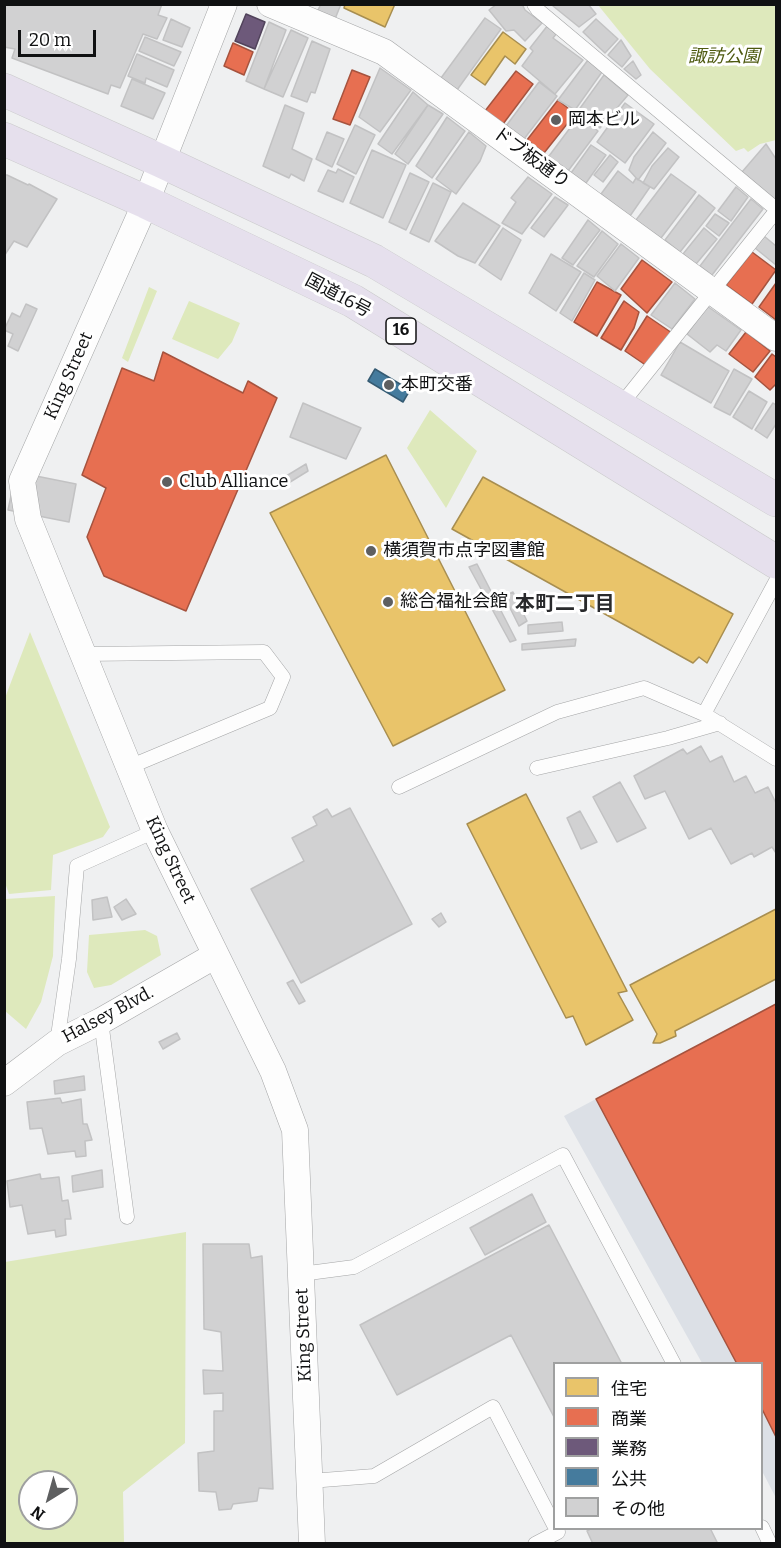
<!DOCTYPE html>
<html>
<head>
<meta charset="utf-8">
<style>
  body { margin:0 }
  #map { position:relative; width:781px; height:1548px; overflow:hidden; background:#eff0f1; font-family:Bitter,"Noto Sans JP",serif }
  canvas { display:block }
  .frame { position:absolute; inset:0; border:6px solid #101112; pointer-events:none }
  .legend { position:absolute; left:553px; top:1362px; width:210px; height:168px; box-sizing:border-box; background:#fff; border:2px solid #9fa0a0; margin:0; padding:8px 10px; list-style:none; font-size:18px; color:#101112 }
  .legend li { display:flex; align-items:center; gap:12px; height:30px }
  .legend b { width:30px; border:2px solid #9fa0a0 }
  .north { position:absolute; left:18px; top:1470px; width:60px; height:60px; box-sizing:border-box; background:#fff; border:2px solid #9fa0a0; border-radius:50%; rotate:217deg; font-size:16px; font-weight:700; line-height:24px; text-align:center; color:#101112 }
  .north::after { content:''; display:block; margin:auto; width:21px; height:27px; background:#5e5f60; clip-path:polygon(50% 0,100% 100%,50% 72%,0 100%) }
  .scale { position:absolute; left:18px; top:30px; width:78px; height:27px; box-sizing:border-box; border:3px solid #101112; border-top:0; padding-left:8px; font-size:18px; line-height:21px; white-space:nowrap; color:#101112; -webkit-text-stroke:4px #fff; paint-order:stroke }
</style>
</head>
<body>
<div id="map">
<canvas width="781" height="1548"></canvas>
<div class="frame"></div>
<ul class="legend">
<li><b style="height:16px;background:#e9c46a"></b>住宅</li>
<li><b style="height:16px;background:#e76f51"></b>商業</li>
<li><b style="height:16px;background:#6d597a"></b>業務</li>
<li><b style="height:16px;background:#457b9d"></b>公共</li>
<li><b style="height:16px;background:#d1d1d2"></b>その他</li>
</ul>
<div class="north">N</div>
<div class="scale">20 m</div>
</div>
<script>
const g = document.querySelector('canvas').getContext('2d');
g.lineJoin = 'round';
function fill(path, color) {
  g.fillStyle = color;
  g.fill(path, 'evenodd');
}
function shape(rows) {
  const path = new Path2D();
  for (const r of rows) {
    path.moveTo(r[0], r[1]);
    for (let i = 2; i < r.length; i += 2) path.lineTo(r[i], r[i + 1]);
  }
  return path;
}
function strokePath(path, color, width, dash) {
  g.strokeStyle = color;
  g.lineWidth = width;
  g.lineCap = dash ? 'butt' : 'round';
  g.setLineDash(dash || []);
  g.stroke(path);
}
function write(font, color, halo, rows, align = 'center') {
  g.font = font + ' Bitter,"Noto Sans JP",serif';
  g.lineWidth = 6;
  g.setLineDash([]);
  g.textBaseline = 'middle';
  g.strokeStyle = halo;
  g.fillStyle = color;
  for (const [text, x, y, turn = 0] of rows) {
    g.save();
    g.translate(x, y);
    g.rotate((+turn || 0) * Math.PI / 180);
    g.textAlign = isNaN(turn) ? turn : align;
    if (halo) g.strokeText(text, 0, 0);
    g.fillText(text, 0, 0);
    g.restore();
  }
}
fill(shape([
  [776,1003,776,1498,762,1471,762,1364,702,1363,564,1116]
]), '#dce0e6');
fill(shape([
  [598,5,776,5,776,140,760,144,748,152,744,148,736,151,650,69],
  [149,287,157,291,128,362,122,358],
  [189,301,240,323,232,342,218,359,172,339],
  [430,410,477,451,446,508,407,448],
  [30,632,110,827,103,837,53,855,51,890,9,894,4,880,5,698],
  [55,896,53,956,41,1002,26,1029,5,1011,5,899],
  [145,930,157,936,161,955,111,985,94,988,87,972,89,935],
  [186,1232,185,1443,123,1492,124,1543,5,1543,5,1262],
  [30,1482,66,1482,66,1518,30,1518]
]), '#dee9bc');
const homes = shape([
  [345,4,395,4,385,27,344,8,345,4],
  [503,32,526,49,515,64,505,56,485,85,471,75,503,32],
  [386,455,505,690,393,746,270,513,386,455],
  [483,477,733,614,707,663,699,657,693,663,452,529,483,477],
  [526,794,627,991,618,993,633,1020,586,1045,573,1016,566,1018,467,824,526,794],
  [776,909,776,979,675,1031,676,1036,660,1043,653,1043,657,1034,630,985,776,909]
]);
fill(homes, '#e9c46a');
strokePath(homes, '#a88e50', 1.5);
const shops = shape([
  [233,43,253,52,244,75,224,66,233,43],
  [352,70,370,77,350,125,333,119,352,70],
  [516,71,533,84,503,124,485,111,516,71],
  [558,100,575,114,544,153,527,140,558,100],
  [752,252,776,270,752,304,726,285,752,252],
  [642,260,672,282,647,313,621,289,642,260],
  [597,282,621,295,597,336,574,322,597,282],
  [776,283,776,320,759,307,776,283],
  [624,301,639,312,634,328,621,350,601,338,624,301],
  [647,316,672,333,647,366,625,351,647,316],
  [746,332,770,351,753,372,729,354,746,332],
  [163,352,243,393,248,381,277,398,186,611,104,576,87,537,106,488,82,475,122,368,154,381,163,352],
  [772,354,776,357,776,384,770,390,755,377,772,354],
  [776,1004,776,1437,762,1409,762,1364,737,1364,596,1099,776,1004]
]);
fill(shops, '#e76f51');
strokePath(shops, '#a6533e', 1.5);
const offices = shape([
  [246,14,265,22,255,49,235,41,246,14]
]);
fill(offices, '#6d597a');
strokePath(offices, '#51435b', 1.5);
const public = shape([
  [375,369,410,390,403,402,368,381,375,369]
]);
fill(public, '#457b9d');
strokePath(public, '#355b73', 1.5);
const building = shape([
  [4,4,162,4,158,15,167,18,157,39,143,34,120,88,111,85,108,94,12,58,15,49,4,47,4,4],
  [321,4,341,4,335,19,317,12,321,4],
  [497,4,522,4,525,10,542,23,525,41,514,30,506,31,489,10,497,4],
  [555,4,588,4,596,14,579,27,553,6,555,4],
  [485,18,501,29,457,90,441,78,485,18],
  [171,19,190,28,182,47,163,40,171,19],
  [596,19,618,39,605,53,583,32,596,19],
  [269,22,286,30,264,89,246,81,269,22],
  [548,25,557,33,553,38,583,60,555,94,522,66,533,51,530,48,548,25],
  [291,30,308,38,283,97,264,89,291,30],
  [145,37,181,52,174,66,139,51,145,37],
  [621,40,631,56,622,67,608,55,621,40],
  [312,41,330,49,315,93,311,92,307,102,291,96,312,41],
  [137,54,174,70,167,87,146,78,145,83,128,76,137,54],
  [588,60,602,72,575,110,558,100,588,60],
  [633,61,641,75,636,79,624,69,633,61],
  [380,68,411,90,380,132,359,117,380,68],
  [604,75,628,95,600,128,578,111,604,75],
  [132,79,165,93,153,119,121,106,132,79],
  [539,82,557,96,524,139,506,126,539,82],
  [413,92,428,105,392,154,378,144,413,92],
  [625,103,654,124,625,163,597,142,625,103],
  [285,105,304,113,292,149,312,159,304,181,291,174,289,178,263,166,285,105],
  [428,105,443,114,408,164,395,154,428,105],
  [579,116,598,131,568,171,549,156,579,116],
  [447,117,465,131,432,178,416,166,447,117],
  [355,125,375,135,356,174,337,164,355,125],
  [327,132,344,139,332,167,316,159,327,132],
  [469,132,486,146,480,161,456,194,436,179,469,132],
  [653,132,666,143,638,180,629,170,634,157,653,132],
  [766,144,776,159,776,199,775,200,742,172,766,144],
  [591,145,606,155,586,183,571,173,591,145],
  [668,148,679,157,654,189,643,183,652,166,668,148],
  [372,150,406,165,383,218,350,203,372,150],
  [610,155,618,162,603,182,594,175,610,155],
  [338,169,354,177,343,202,318,191,328,170,336,173,338,169],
  [618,171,633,183,636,178,650,187,630,216,601,194,618,171],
  [410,173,429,182,406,230,389,222,410,173],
  [671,174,696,192,661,238,636,220,671,174],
  [4,175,7,175,28,185,29,184,57,199,27,247,14,241,4,256,4,175],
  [528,177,552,194,522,234,502,223,516,202,511,198,528,177],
  [433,183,451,192,429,242,410,233,433,183],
  [736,187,748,197,731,221,718,211,736,187],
  [699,195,715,208,680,252,665,240,699,195],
  [555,197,568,205,544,237,531,228,555,197],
  [751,199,763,209,712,275,700,266,751,199],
  [463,203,500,226,475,263,458,256,435,241,463,203],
  [715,214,729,223,719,236,706,226,715,214],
  [588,220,600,230,573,265,562,258,588,220],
  [503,228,521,240,501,280,479,265,503,228],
  [704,228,717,239,696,264,683,254,704,228],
  [602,231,618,244,594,277,577,266,602,231],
  [764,236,776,246,776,265,755,248,764,236],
  [621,244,639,258,615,291,597,276,621,244],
  [551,254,581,272,556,311,529,293,551,254],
  [584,273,595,280,572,321,560,313,584,273],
  [675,283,695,299,672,329,651,315,675,283],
  [26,304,37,309,18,351,8,346,13,334,4,330,12,313,20,317,26,304],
  [707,306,741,330,726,351,717,345,710,352,687,334,707,306],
  [680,342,729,371,711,403,661,375,680,342],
  [734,369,752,379,730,415,714,407,734,369],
  [749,391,767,402,752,429,733,417,749,391],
  [303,403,361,428,346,459,290,437,303,403],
  [773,403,776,405,776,424,767,438,755,430,773,403],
  [306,464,308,471,282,487,278,481,306,464],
  [16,472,76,484,69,522,8,510,16,472],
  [477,564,516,640,510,642,469,567,477,564],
  [513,592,527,621,519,626,504,596,513,592],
  [562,622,563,631,528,634,528,625,562,622],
  [576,639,575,646,522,650,522,644,576,639],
  [701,746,710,762,722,756,734,782,746,776,755,793,768,787,776,803,776,853,772,847,754,857,752,853,731,864,711,828,689,839,665,791,645,799,634,776,683,749,687,754,701,746],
  [620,782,646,828,617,842,593,797,620,782],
  [350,808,412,924,301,983,251,889,304,861,292,838,317,825,313,817,327,809,332,817,350,808],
  [580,811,597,842,581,849,567,818,580,811],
  [107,897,112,917,93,920,92,900,107,897],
  [126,899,136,914,122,920,114,907,126,899],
  [441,913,446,922,439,927,432,919,441,913],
  [293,980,305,1001,299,1004,287,983,293,980],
  [177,1033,180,1039,163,1049,159,1042,177,1033],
  [84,1076,85,1090,55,1094,54,1081,84,1076],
  [60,1098,62,1103,81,1099,83,1124,87,1124,92,1140,85,1141,86,1156,76,1157,75,1151,48,1154,42,1128,30,1129,27,1102,60,1098],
  [102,1170,103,1187,73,1192,72,1176,102,1170],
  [40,1174,41,1179,59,1177,62,1201,68,1200,71,1219,65,1219,66,1235,56,1237,55,1230,28,1234,22,1205,10,1207,7,1181,40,1174],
  [532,1194,546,1222,485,1255,470,1228,532,1194],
  [549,1225,622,1364,554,1364,554,1417,511,1335,397,1395,360,1325,549,1225],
  [203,1244,249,1244,251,1258,262,1256,273,1489,259,1488,257,1501,233,1504,231,1509,219,1510,216,1492,199,1491,198,1453,214,1451,214,1411,223,1411,223,1393,204,1394,203,1370,223,1371,221,1332,204,1329,203,1244],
  [592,1528,710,1528,718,1544,593,1544,587,1531,592,1528]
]);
fill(building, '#d1d1d2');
strokePath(building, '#c2c2c3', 1.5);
const lane = shape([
  [534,4,538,10,776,209],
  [620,406,776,211],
  [83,654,264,652,283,677,270,708,129,767],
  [704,714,776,581],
  [537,768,668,738,720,723],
  [399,787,557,712,644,688,704,714,776,759],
  [101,1021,127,1217],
  [57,1043,69,959,77,866,155,831],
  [301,1274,354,1267,563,1155,674,1364],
  [310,1481,374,1476,493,1407,554,1525],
  [762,1527,770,1544],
  [535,1544,558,1532,556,1528]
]);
const street = shape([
  [224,4,146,202,22,481,28,519,155,831,273,1071,295,1130,312,1544],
  [270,4,384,52,776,338],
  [4,1083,57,1043,101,1021,216,955]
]);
const highway = shape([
  [4,90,161,161,374,261,776,500],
  [4,139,146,202,353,301,776,562]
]);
strokePath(lane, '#a4a5a6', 15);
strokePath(street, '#a4a5a6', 27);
strokePath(highway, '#cacacb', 34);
strokePath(lane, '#fdfdfd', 14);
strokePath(street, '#fdfdfd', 26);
strokePath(highway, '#e6e0ed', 33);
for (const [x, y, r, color] of [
  [556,120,6,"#5e5f60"],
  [389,385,6,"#5e5f60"],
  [167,482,6,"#5e5f60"],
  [371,551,6,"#5e5f60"],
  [388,602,6,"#5e5f60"]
]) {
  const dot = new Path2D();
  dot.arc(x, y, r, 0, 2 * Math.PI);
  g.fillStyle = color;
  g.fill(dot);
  strokePath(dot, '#fff', 2);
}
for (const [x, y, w] of [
  [401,331,30]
]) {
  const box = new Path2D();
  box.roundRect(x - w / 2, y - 13, w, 26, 4.5);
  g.fillStyle = '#fff';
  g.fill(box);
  strokePath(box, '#101112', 1.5);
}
write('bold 16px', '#101112', null, [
  ["16",401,331]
]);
write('italic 18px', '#4d590f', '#fff', [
  ["諏訪公園",724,57]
]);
write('18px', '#101112', '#fff', [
  ["岡本ビル",568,120],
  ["本町交番",401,385],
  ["Club Alliance",179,482],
  ["横須賀市点字図書館",383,551],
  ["総合福祉会館",400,602]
], 'left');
write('18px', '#101112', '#fff', [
  ["ドブ板通り",531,158,36],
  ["国道16号",338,296,28],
  ["King Street",69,376,-66],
  ["King Street",170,860,65],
  ["Halsey Blvd.",108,1015,-28],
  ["King Street",304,1335,-92]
]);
write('bold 20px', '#292a2c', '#fff', [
  ["本町二丁目",565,604]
]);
</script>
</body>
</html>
